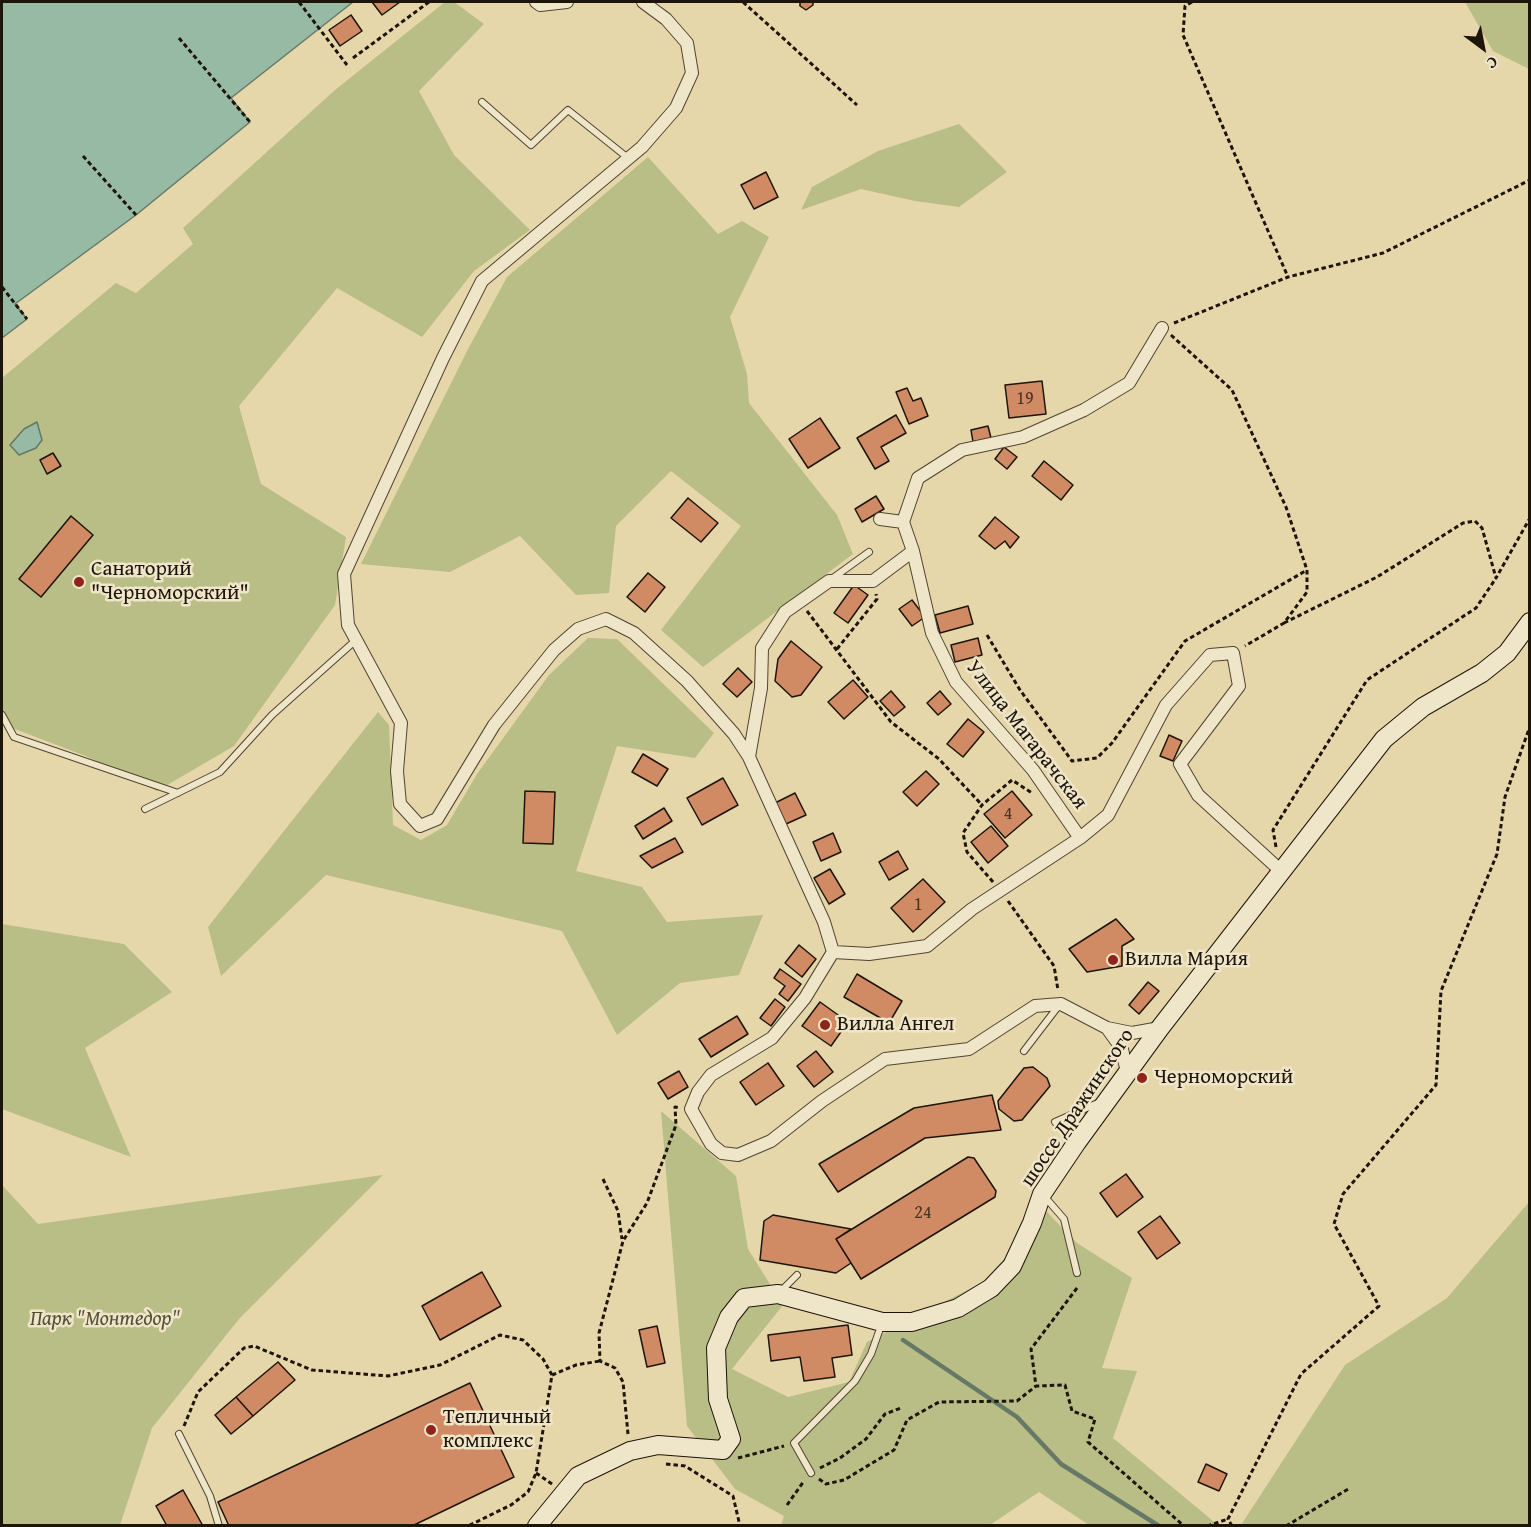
<!DOCTYPE html>
<html>
<head>
<meta charset="utf-8">
<style>
  body { margin:0 }
  #map { position:relative; width:1531px; height:1527px; overflow:hidden; background:#e6d7ab; font-family:"Gentium Book Plus",serif }
  canvas { display:block }
  .frame { position:absolute; inset:0; border:3px solid #1d140a; pointer-events:none }
  .north { position:absolute; left:1453px; top:18px; width:60px; height:60px; -webkit-text-stroke:4px #efe5c8; paint-order:stroke; rotate:148deg; font-size:16px; font-weight:700; line-height:24px; text-align:center; color:#1d140a }
  .north::after { content:''; display:block; margin:auto; width:21px; height:27px; background:#1d140a; clip-path:polygon(50% 0,100% 100%,50% 72%,0 100%) }
</style>
</head>
<body>
<div id="map">
<canvas width="1531" height="1527"></canvas>
<div class="frame"></div>
<div class="north">С</div>
</div>
<script>
const g = document.querySelector('canvas').getContext('2d');
g.lineJoin = 'round';
function fill(path, color) {
  g.fillStyle = color;
  g.fill(path, 'evenodd');
}
function shape(rows) {
  const path = new Path2D();
  for (const r of rows) {
    path.moveTo(r[0], r[1]);
    for (let i = 2; i < r.length; i += 2) path.lineTo(r[i], r[i + 1]);
  }
  return path;
}
function strokePath(path, color, width, dash) {
  g.strokeStyle = color;
  g.lineWidth = width;
  g.lineCap = dash ? 'butt' : 'round';
  g.setLineDash(dash || []);
  g.stroke(path);
}
function write(font, color, halo, rows, align = 'center') {
  g.font = font + ' "Gentium Book Plus",serif';
  g.lineWidth = 5;
  g.setLineDash([]);
  g.textBaseline = 'middle';
  g.strokeStyle = halo;
  g.fillStyle = color;
  for (const [text, x, y, turn = 0] of rows) {
    g.save();
    g.translate(x, y);
    g.rotate((+turn || 0) * Math.PI / 180);
    g.textAlign = isNaN(turn) ? turn : align;
    if (halo) g.strokeText(text, 0, 0);
    g.fillText(text, 0, 0);
    g.restore();
  }
}
fill(shape([
  [445,2,454,2,484,24,419,91,454,155,530,230,474,271,422,337,337,288,239,406,261,484,346,537,335,605,234,746,157,791,88,757,2,724,2,378,116,283,136,293,193,244,183,228,335,90],
  [1465,2,1529,2,1529,69,1493,51],
  [959,124,1007,172,959,207,915,201,861,189,801,210,812,187,878,151],
  [648,157,718,234,742,221,769,237,730,317,747,374,749,403,837,515,853,554,703,667,661,630,741,526,671,471,616,526,609,593,576,595,520,536,450,572,361,564,467,351,507,277],
  [588,638,617,639,714,733,695,758,617,746,576,871,642,887,667,922,763,915,739,975,680,983,617,1035,562,931,326,875,221,976,208,927,378,712,389,725,393,825,421,840,447,825,477,774,549,675],
  [2,924,124,944,172,992,85,1048,131,1157,2,1109],
  [661,1111,736,1176,748,1249,783,1305,732,1369,788,1397,849,1382,867,1342,983,1282,1047,1212,1077,1243,1132,1278,1102,1368,1137,1371,1113,1438,1218,1525,1089,1525,1039,1492,990,1525,781,1525,784,1516,735,1489,687,1426],
  [383,1175,239,1319,152,1428,120,1525,2,1525,2,1185,38,1224],
  [1529,1202,1529,1525,1241,1525,1345,1365,1447,1298]
]), '#b9bd86');
const water = shape([
  [2,2,353,2,231,98,250,122,136,215,15,304,27,319,2,338,2,2],
  [37,422,42,440,36,448,19,455,10,445,24,429,37,422]
]);
fill(water, '#97baa4');
strokePath(water, '#667866', 1.5);
strokePath(shape([
  [903,1340,1017,1417,1061,1464,1159,1526]
]), '#667866', 4.5);
const building = shape([
  [372,2,400,2,382,15,372,2],
  [800,2,813,2,813,5,806,10,800,6,800,2],
  [351,15,362,31,340,46,329,30,351,15],
  [766,172,778,197,754,209,741,185,766,172],
  [1042,381,1046,414,1009,418,1005,385,1042,381],
  [907,388,913,401,921,398,928,416,909,424,896,392,907,388],
  [896,415,906,433,881,447,889,461,875,469,857,438,896,415],
  [820,418,840,448,808,468,789,439,820,418],
  [988,426,991,438,973,442,971,430,988,426],
  [1004,447,1017,457,1007,469,995,459,1004,447],
  [53,453,61,466,47,474,40,460,53,453],
  [1044,461,1073,485,1061,500,1032,476,1044,461],
  [876,496,884,509,862,522,855,509,876,496],
  [688,498,718,523,701,542,671,518,688,498],
  [71,516,93,535,41,597,19,579,71,516],
  [995,517,1019,537,1010,548,1005,541,995,549,979,536,995,517],
  [648,573,665,587,645,612,627,597,648,573],
  [854,585,868,595,848,623,834,613,854,585],
  [912,600,925,617,912,626,899,609,912,600],
  [968,606,973,624,940,633,935,615,968,606],
  [978,638,982,655,955,662,951,645,978,638],
  [791,641,822,667,801,695,792,697,775,681,778,659,791,641],
  [738,668,752,682,737,697,723,684,738,668],
  [853,680,868,697,844,719,828,702,853,680],
  [891,691,905,707,894,716,880,701,891,691],
  [940,691,951,704,938,715,927,703,940,691],
  [968,719,984,732,963,757,947,744,968,719],
  [1169,735,1182,741,1173,761,1160,756,1169,735],
  [643,754,668,769,657,786,632,772,643,754],
  [926,771,939,784,917,806,903,792,926,771],
  [723,778,738,805,702,825,687,798,723,778],
  [525,791,555,792,553,844,523,843,525,791],
  [1012,791,1032,815,1005,838,984,814,1012,791],
  [795,793,806,815,786,824,775,803,795,793],
  [664,808,672,821,643,839,635,826,664,808],
  [991,826,1008,846,988,863,971,842,991,826],
  [833,833,841,852,821,861,813,842,833,833],
  [675,838,683,852,652,868,640,856,675,838],
  [898,851,908,869,889,880,879,862,898,851],
  [830,869,845,894,829,904,814,878,830,869],
  [923,879,945,902,913,932,891,908,923,879],
  [1116,919,1134,939,1122,946,1122,966,1087,972,1069,949,1116,919],
  [799,945,816,959,802,977,785,963,799,945],
  [780,969,801,984,788,1001,779,994,785,986,774,978,780,969],
  [857,974,902,1001,889,1023,844,997,857,974],
  [1148,982,1159,991,1139,1014,1129,1005,1148,982],
  [775,999,785,1007,771,1026,760,1018,775,999],
  [820,1002,848,1022,831,1046,802,1026,820,1002],
  [737,1016,748,1034,711,1057,699,1039,737,1016],
  [816,1051,833,1072,814,1087,797,1066,816,1051],
  [768,1063,784,1086,756,1105,740,1082,768,1063],
  [1033,1067,1047,1078,1050,1086,1022,1120,1014,1121,999,1109,998,1101,1024,1068,1033,1067],
  [679,1071,688,1087,668,1099,658,1083,679,1071],
  [992,1095,1001,1130,925,1138,838,1192,819,1164,914,1108,992,1095],
  [968,1157,974,1158,996,1191,995,1197,861,1279,836,1239,968,1157],
  [1126,1174,1143,1197,1117,1217,1100,1193,1126,1174],
  [773,1215,851,1229,836,1239,851,1263,836,1273,760,1260,764,1221,773,1215],
  [1160,1216,1180,1243,1157,1259,1138,1232,1160,1216],
  [482,1272,501,1306,440,1340,422,1306,482,1272],
  [848,1325,852,1355,832,1358,835,1377,804,1381,800,1357,771,1361,768,1335,848,1325],
  [657,1326,665,1363,647,1367,639,1330,657,1326],
  [278,1362,295,1380,253,1416,236,1397,278,1362],
  [470,1383,514,1477,412,1526,229,1526,218,1502,470,1383],
  [236,1397,253,1416,231,1434,215,1415,236,1397],
  [1206,1464,1227,1474,1219,1491,1198,1482,1206,1464],
  [183,1490,203,1526,167,1526,156,1506,183,1490]
]);
fill(building, '#d08b64');
strokePath(building, '#1d140a', 1.5);
const lane = shape([
  [482,102,531,145,568,110,628,158],
  [833,578,869,552],
  [2,715,14,737,178,793],
  [145,809,220,772,272,715,356,640],
  [1024,1051,1060,1004],
  [1055,1122,1098,1103],
  [1045,1197,1064,1219,1077,1273],
  [780,1292,797,1275],
  [179,1434,210,1496,219,1526],
  [811,1473,794,1443,855,1381,871,1354,882,1323]
]);
const street = shape([
  [536,2,540,5,567,2],
  [643,2,666,19,687,43,692,73,676,108,642,147,482,281,443,358,344,574,348,625,401,723,397,771,400,804,420,826,437,819,494,725,554,650,578,629,606,619,634,633,687,681,734,734,749,757,824,922,833,952,805,998,772,1038,711,1075,698,1092,691,1109,711,1144,722,1153,738,1155,771,1141,822,1101,885,1059,969,1049,1035,1006,1061,1004,1107,1028,1132,1033,1160,1028],
  [903,522,918,478,962,450,1023,437,1084,410,1129,383,1162,328],
  [913,551,932,633,956,682,1033,770,1080,838],
  [749,757,761,688,762,648,785,612,829,581,873,581,913,551,903,522,880,519],
  [833,952,869,954,927,946,972,909,1080,838,1108,815,1166,705,1210,655,1233,653,1239,686,1180,764,1198,795,1281,871],
  [1107,1028,1122,1049,1127,1073]
]);
const secondary = shape([
  [537,1526,578,1476,630,1451,658,1445,723,1450,731,1439,718,1399,716,1348,729,1317,744,1298,778,1294,882,1322,912,1322,958,1308,991,1288,1012,1266,1032,1223,1042,1194,1077,1142,1160,1028,1384,739,1423,707,1482,673,1507,653,1530,622]
]);
strokePath(lane, '#4f4532', 8);
strokePath(street, '#4f4532', 14);
strokePath(secondary, '#1d140a', 20);
strokePath(shape([
  [299,2,347,65],
  [743,2,857,105],
  [1192,2,1185,6,1183,35,1288,277],
  [179,38,250,122],
  [353,58,429,2],
  [83,156,136,215],
  [2,287,27,319],
  [1174,323,1288,277,1383,253,1530,180],
  [1171,335,1232,390,1286,507,1307,570,1307,592,1284,623,1245,646],
  [807,611,891,722,939,759,982,805],
  [1284,623,1377,577,1463,523,1475,521,1482,528,1496,578,1530,518],
  [987,635,1020,690,1072,761,1097,758,1112,743,1185,641,1307,570],
  [837,649,877,599,876,594],
  [1276,847,1273,830,1367,680,1476,608,1496,578],
  [993,882,967,852,963,833,982,805,1012,780,1032,793],
  [1008,901,1054,966,1058,990],
  [603,1179,618,1211,622,1239],
  [1077,1288,1031,1349,1036,1386,1065,1385,1072,1411,1095,1419,1088,1442,1184,1526],
  [552,1375,576,1365,600,1361],
  [184,1426,198,1392,244,1348,254,1346,312,1370,388,1376,440,1365,500,1335,523,1340,543,1359,552,1375,536,1473,528,1492,511,1505,468,1526],
  [628,1434,623,1382,615,1368,600,1361,599,1333,623,1241,647,1203,676,1125,675,1107,680,1108],
  [738,1458,784,1446],
  [666,1464,685,1466,733,1496,740,1526],
  [820,1468,840,1458,866,1439,885,1414,901,1408],
  [536,1473,552,1484],
  [819,1479,826,1484,844,1480,894,1450,907,1420,939,1402,1017,1401,1036,1386],
  [787,1505,804,1481],
  [1207,1526,1228,1519],
  [1232,1526,1228,1519,1301,1374,1379,1306,1334,1224,1343,1194,1436,1085,1441,991,1497,854,1505,797,1530,726],
  [1286,1526,1350,1488]
]), '#1d140a', 3, [4.5, 3]);
strokePath(lane, '#efe5c8', 6);
strokePath(street, '#efe5c8', 12);
strokePath(secondary, '#efe5c8', 18);
for (const [x, y, r, color] of [
  [79,582,6,"#8f2418"],
  [1113,960,6,"#8f2418"],
  [825,1025,6,"#8f2418"],
  [1142,1078,6,"#8f2418"],
  [431,1430,6,"#8f2418"]
]) {
  const dot = new Path2D();
  dot.arc(x, y, r, 0, 2 * Math.PI);
  g.fillStyle = color;
  g.fill(dot);
  strokePath(dot, '#efe5c8', 2);
}
write('18px', '#4a3220', null, [
  ["19",1025,399],
  ["4",1008,814],
  ["1",918,905],
  ["24",923,1213]
]);
write('21px', '#1d140a', '#efe5c8', [
  ["Санаторий",91,570],
  ["\"Черноморский\"",91,594],
  ["Вилла Мария",1125,960],
  ["Вилла Ангел",837,1025],
  ["Черноморский",1154,1078],
  ["Тепличный",443,1418],
  ["комплекс",443,1442]
], 'left');
write('21px', '#1d140a', '#efe5c8', [
  ["Улица Магарачская",1026,735,52],
  ["шоссе Дражинского",1078,1108,-56]
]);
write('italic 21px', '#544f35', '#efe5c8', [
  ["Парк \"Монтедор\"",105,1320]
]);
</script>
</body>
</html>
